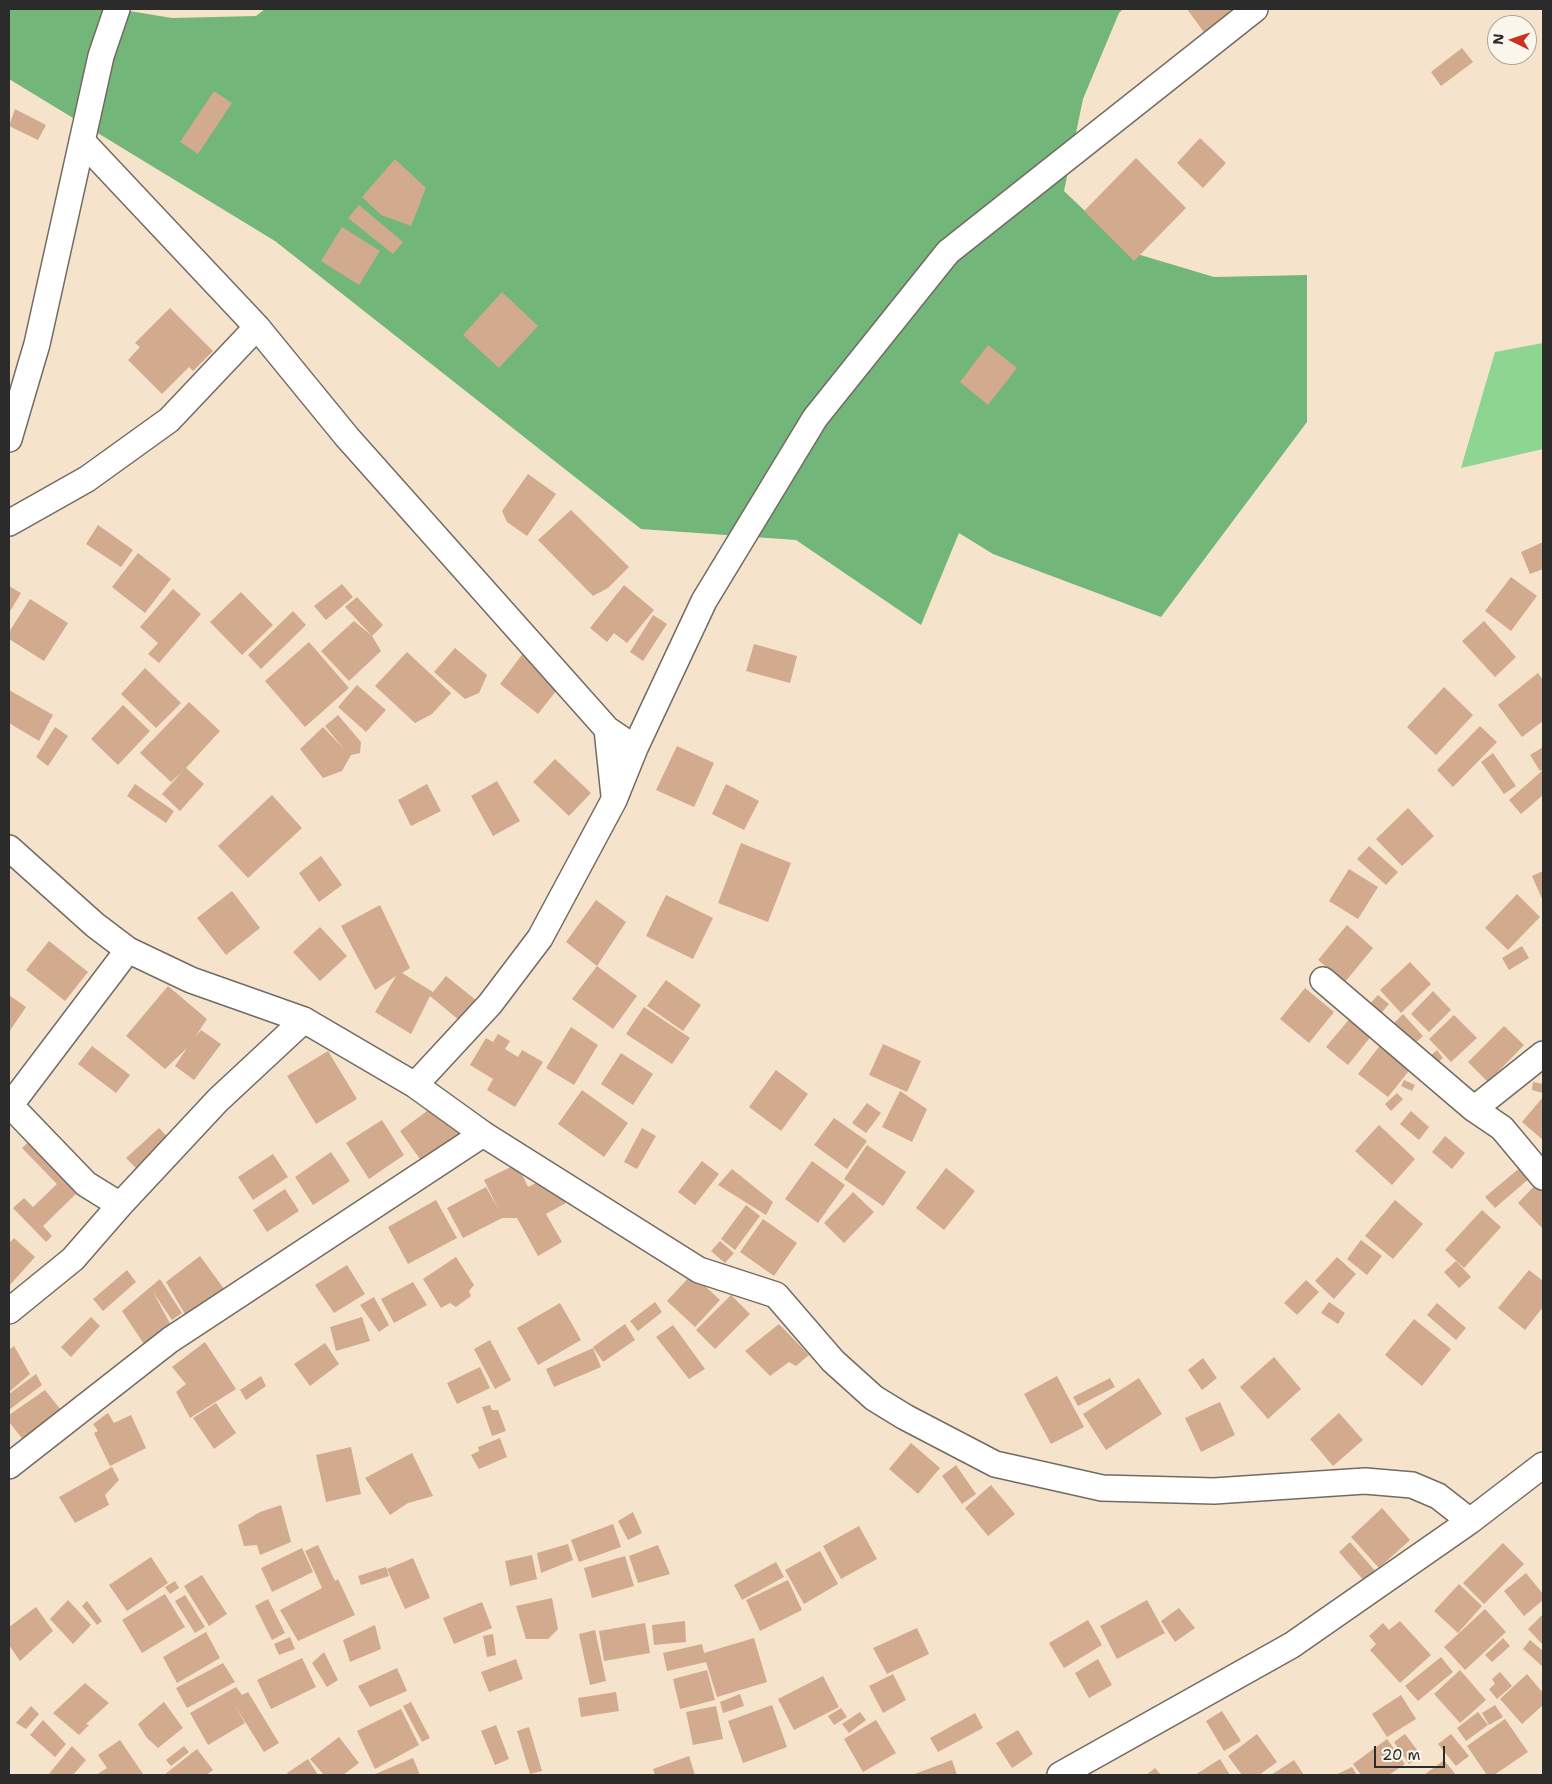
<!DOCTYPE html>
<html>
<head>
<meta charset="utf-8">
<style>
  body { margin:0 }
  #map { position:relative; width:1552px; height:1784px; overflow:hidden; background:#f6e3cc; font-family:"Shantell Sans",sans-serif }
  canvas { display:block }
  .frame { position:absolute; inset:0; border:10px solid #2b2b2b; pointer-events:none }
  .north { position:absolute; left:1487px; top:15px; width:50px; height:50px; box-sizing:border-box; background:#fbf7ec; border:1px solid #a8a59f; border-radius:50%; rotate:274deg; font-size:14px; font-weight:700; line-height:20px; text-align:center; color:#2b2b2b }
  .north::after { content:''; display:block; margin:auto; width:18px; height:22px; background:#c8321e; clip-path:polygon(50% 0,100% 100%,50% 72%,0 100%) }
  .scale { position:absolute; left:1374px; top:1746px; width:71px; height:22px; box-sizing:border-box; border:2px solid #2b2b2b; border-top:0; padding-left:6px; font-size:15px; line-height:18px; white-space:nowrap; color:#2b2b2b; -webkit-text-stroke:4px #fbf7ec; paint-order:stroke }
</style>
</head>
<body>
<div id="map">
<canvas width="1552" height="1784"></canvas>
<div class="frame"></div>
<div class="north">N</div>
<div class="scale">20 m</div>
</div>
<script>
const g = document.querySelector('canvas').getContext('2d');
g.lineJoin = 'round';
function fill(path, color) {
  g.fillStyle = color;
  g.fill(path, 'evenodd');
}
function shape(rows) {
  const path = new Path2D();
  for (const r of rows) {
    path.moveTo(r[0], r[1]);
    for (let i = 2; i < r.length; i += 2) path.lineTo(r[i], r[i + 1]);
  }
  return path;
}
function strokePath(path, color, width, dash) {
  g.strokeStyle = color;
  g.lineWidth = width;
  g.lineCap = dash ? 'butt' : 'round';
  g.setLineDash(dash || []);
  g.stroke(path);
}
fill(shape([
  [1543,343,1543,449,1461,468,1495,352]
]), '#8dd590');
fill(shape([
  [9,9,117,9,172,18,256,16,265,9,1123,9,1119,13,1083,99,1064,191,1127,251,1214,277,1307,275,1307,422,1161,617,993,554,959,533,921,625,796,540,641,529,275,241,9,79]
]), '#72b67a');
fill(shape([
  [1187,9,1242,9,1206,35],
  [1462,48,1473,62,1441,86,1431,72],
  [214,91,232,103,198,154,180,142],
  [15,109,46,125,38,140,9,126],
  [1200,138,1226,163,1203,188,1177,163],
  [1136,158,1186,208,1134,261,1084,211],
  [395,159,426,188,411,226,381,215,362,197],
  [359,205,403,242,393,254,348,218],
  [342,227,380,251,359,285,321,261],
  [502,292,538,326,499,368,463,335],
  [170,308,213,351,193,371,189,367,162,394,128,360,140,347,135,343],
  [988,345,1017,368,988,405,960,382],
  [528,474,556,494,527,536,507,522,502,511],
  [571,510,629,567,608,588,593,596,538,540],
  [98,525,133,550,121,567,86,544],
  [1543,542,1543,569,1530,574,1521,552],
  [138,553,171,579,145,613,112,587],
  [1511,577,1537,596,1511,631,1485,611],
  [342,584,353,597,326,620,314,606],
  [624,585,654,610,627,643,614,633,607,642,590,628],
  [9,586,21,593,9,613],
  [173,589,201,614,159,663,148,654,158,643,140,627],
  [241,592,273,625,242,655,210,622],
  [357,597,383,625,372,636,345,607],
  [30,599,68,623,44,661,9,639,9,632],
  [293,611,306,625,261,669,248,655],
  [653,615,667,624,643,661,630,652],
  [354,621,372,636,381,651,349,681,321,651],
  [1484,621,1516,657,1495,677,1462,641],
  [309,642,349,688,305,727,265,681],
  [754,644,797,656,790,683,746,671],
  [455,648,487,675,479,693,465,699,434,672],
  [407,652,451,693,432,714,415,723,375,686],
  [524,652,563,682,538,714,500,684],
  [145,668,181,703,156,728,121,694],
  [1538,673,1543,680,1543,721,1522,737,1498,705],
  [357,685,386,710,366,732,338,707],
  [1444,687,1473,715,1436,755,1407,727],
  [9,690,53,715,39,741,9,723],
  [189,702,220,731,186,768,204,784,180,811,162,794,182,772,171,782,140,753],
  [123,705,150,731,118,765,91,739],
  [338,715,361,742,360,753,351,755,342,771,323,778,300,749,323,727,345,750,325,726],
  [1480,726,1497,742,1453,787,1437,770],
  [55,727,68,736,48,766,36,757],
  [677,746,714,763,694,807,656,790],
  [1543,747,1543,769,1540,771,1530,755],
  [1493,753,1516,786,1504,794,1481,762],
  [555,759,591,793,569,816,533,782],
  [1543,770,1543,795,1521,814,1509,800],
  [497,781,520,821,493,836,471,796],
  [135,784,174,811,166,823,127,796],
  [427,784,441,811,411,826,398,800],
  [726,784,759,801,744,830,712,814],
  [272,795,302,828,248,878,218,846],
  [1408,808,1434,836,1402,866,1376,839],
  [741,843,791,863,768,922,718,903],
  [1369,846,1398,872,1386,885,1357,859],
  [321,856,342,885,319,902,299,873],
  [1349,869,1378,887,1358,919,1329,901],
  [1543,871,1543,901,1532,876],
  [232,891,260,928,226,955,197,918],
  [1517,894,1540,917,1508,950,1485,928],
  [666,895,713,918,693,959,646,936],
  [596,900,626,922,597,966,566,942],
  [380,905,410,968,402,973,433,992,446,976,482,1005,465,1025,430,996,411,1034,375,1012,396,976,375,990,341,926],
  [1347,925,1373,948,1345,982,1318,960],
  [320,927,347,956,320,981,293,952],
  [49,941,88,972,65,1001,26,970],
  [1522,946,1529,958,1509,970,1502,958],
  [1410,962,1431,984,1401,1013,1380,990],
  [597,966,637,996,613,1029,572,999],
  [666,980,701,1005,683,1031,647,1006],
  [168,986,207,1019,195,1037,201,1030,221,1044,194,1080,175,1066,187,1048,165,1069,126,1036],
  [1305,988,1334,1012,1309,1043,1280,1019],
  [1433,991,1451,1010,1429,1032,1411,1014],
  [9,995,26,1007,9,1032],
  [1378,995,1389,1004,1379,1016,1368,1006],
  [644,1007,690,1038,672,1064,626,1034],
  [1403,1014,1423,1036,1412,1046,1392,1025],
  [1454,1015,1477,1038,1451,1062,1429,1039],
  [1351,1017,1372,1035,1348,1065,1326,1047],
  [1504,1026,1524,1045,1488,1082,1468,1062],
  [571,1027,598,1045,574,1085,546,1068],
  [498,1034,510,1041,505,1049,518,1057,522,1050,543,1062,515,1107,487,1090,493,1079,470,1065,486,1038,493,1042],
  [1382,1043,1412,1067,1388,1097,1358,1074],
  [883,1044,921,1061,907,1092,869,1075],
  [92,1046,130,1075,116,1093,78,1064],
  [1437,1050,1443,1058,1436,1064,1430,1056],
  [328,1051,357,1099,316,1124,287,1076],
  [621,1053,653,1074,633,1105,601,1084],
  [776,1070,808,1094,781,1131,749,1107],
  [1404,1080,1415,1085,1412,1091,1401,1086],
  [1533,1082,1543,1084,1543,1093,1532,1090],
  [582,1090,628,1123,604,1157,558,1124],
  [900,1091,927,1109,912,1142,882,1127],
  [1397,1093,1403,1099,1391,1111,1385,1104],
  [1543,1097,1543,1140,1522,1122],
  [438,1103,464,1138,425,1166,400,1131],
  [867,1103,881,1113,866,1133,852,1123],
  [1411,1111,1429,1127,1419,1140,1400,1124],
  [834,1118,867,1141,847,1169,814,1145],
  [382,1120,404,1155,369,1179,346,1143],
  [1379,1125,1415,1159,1392,1185,1355,1151],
  [159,1128,174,1144,142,1174,126,1158],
  [642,1128,656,1136,637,1169,624,1162],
  [37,1134,86,1184,43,1226,52,1236,46,1242,13,1208,24,1198,33,1207,57,1184,22,1148],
  [1445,1136,1465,1153,1452,1169,1432,1152],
  [867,1145,906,1172,883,1206,844,1179],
  [331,1152,350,1181,313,1205,295,1177],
  [273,1154,288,1177,253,1200,238,1177],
  [702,1161,719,1174,695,1205,678,1192],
  [812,1161,845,1185,818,1223,785,1199],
  [517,1164,528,1187,550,1176,573,1199,546,1214,562,1242,538,1256,517,1218,502,1218,463,1238,447,1208,486,1187,499,1210,484,1180],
  [1522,1166,1531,1177,1495,1208,1485,1197],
  [946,1168,975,1191,944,1230,916,1208],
  [732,1169,773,1202,766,1215,718,1185],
  [1539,1181,1543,1185,1543,1229,1518,1203],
  [285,1189,299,1211,267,1232,253,1210],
  [853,1192,874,1212,844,1243,824,1223],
  [436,1200,457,1238,408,1264,388,1227],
  [1395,1200,1423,1224,1393,1259,1365,1236],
  [746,1205,760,1216,735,1250,721,1239],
  [1482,1210,1501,1227,1464,1268,1445,1250],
  [763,1219,797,1243,774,1276,740,1252],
  [14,1238,35,1257,9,1286,9,1243],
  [1361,1240,1382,1256,1367,1275,1347,1259],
  [720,1241,734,1253,725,1263,711,1251],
  [200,1256,227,1293,189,1321,166,1282],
  [456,1257,474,1285,469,1291,471,1296,456,1307,450,1303,441,1308,423,1279],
  [1337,1257,1356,1274,1334,1299,1315,1281],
  [1456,1261,1471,1277,1459,1288,1444,1272],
  [347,1265,365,1294,334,1313,315,1285],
  [127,1270,136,1282,103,1311,93,1299],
  [1529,1270,1543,1281,1543,1307,1525,1330,1498,1308],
  [692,1274,720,1300,695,1327,667,1301],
  [160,1279,182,1313,172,1320,153,1292,173,1329,148,1350,122,1311],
  [1306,1280,1319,1292,1297,1315,1284,1303],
  [413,1282,427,1305,394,1323,381,1299],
  [731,1295,750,1314,715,1349,696,1330],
  [374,1297,389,1325,379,1332,360,1305],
  [655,1302,662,1312,638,1331,630,1321],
  [1329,1302,1345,1313,1338,1324,1321,1313],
  [560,1303,581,1340,538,1365,517,1328],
  [1437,1303,1466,1328,1456,1340,1427,1315],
  [91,1317,100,1326,71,1357,61,1347],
  [362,1317,370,1341,336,1351,330,1327],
  [1414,1319,1451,1349,1422,1386,1385,1355],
  [625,1324,635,1340,603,1362,593,1347],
  [779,1324,809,1355,796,1366,789,1362,770,1376,745,1351],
  [673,1325,705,1369,689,1379,656,1337],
  [490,1340,511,1380,495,1389,474,1349],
  [205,1342,236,1389,190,1418,176,1392,186,1384,172,1367],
  [325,1343,339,1364,310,1386,294,1364],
  [14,1346,30,1374,9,1392,9,1350],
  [593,1348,601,1367,554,1387,546,1369],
  [1274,1357,1301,1389,1268,1419,1240,1387],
  [1203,1358,1217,1378,1202,1390,1188,1370],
  [480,1367,490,1388,457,1404,447,1383],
  [36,1374,42,1385,9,1410,9,1394],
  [261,1376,266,1386,246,1400,240,1390],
  [1057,1376,1084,1427,1051,1444,1024,1394],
  [1110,1378,1115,1387,1078,1406,1073,1397],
  [1139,1378,1162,1414,1106,1450,1083,1414],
  [45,1390,61,1410,25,1442,9,1422,9,1415],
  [1220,1402,1235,1435,1201,1452,1185,1418],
  [216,1403,236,1433,214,1449,193,1418],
  [490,1405,492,1410,498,1410,506,1431,492,1436,482,1407],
  [108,1413,114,1423,131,1415,146,1448,110,1466,94,1433,98,1431,93,1424],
  [1339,1413,1363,1440,1333,1466,1310,1439],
  [500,1438,507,1457,479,1469,471,1455,479,1451,478,1447],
  [911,1443,940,1468,918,1494,889,1469],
  [351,1447,361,1494,326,1502,316,1455],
  [412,1453,433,1496,408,1503,390,1515,365,1478],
  [956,1465,976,1494,962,1504,942,1476],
  [112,1467,119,1480,105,1495,109,1505,75,1523,59,1497],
  [991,1485,1015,1514,988,1536,965,1508],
  [281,1505,291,1542,260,1555,257,1545,244,1546,238,1525,260,1512],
  [1382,1508,1410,1540,1379,1568,1351,1537],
  [633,1512,642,1533,628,1540,618,1521],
  [613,1524,621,1547,579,1562,571,1540],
  [859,1526,877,1559,841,1579,823,1546],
  [1350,1542,1377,1573,1366,1583,1339,1552],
  [1503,1543,1524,1564,1484,1604,1463,1583],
  [568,1544,573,1560,541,1573,537,1553],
  [318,1545,335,1581,338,1579,355,1615,298,1641,280,1610,322,1588,305,1551],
  [658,1545,670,1574,638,1583,629,1556],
  [302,1548,313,1572,272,1592,261,1568],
  [820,1551,838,1584,804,1604,785,1570],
  [532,1555,537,1579,510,1586,505,1561],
  [625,1556,634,1586,592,1598,584,1568],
  [151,1557,168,1583,127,1611,109,1585],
  [413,1558,430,1598,405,1609,387,1569],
  [776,1562,784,1577,742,1600,734,1585],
  [386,1567,389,1576,361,1585,358,1576],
  [1526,1573,1543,1594,1543,1600,1524,1616,1504,1591],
  [202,1575,227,1614,209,1626,184,1586],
  [788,1580,802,1610,760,1631,746,1600],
  [175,1581,179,1588,170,1594,165,1587],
  [1459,1584,1482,1606,1458,1633,1434,1611],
  [165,1594,185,1627,142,1653,122,1620],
  [185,1595,205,1627,195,1633,175,1601],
  [552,1598,558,1629,548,1639,526,1639,516,1606],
  [268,1599,285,1633,272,1640,255,1606],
  [68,1600,91,1625,73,1644,50,1619],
  [1147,1600,1165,1633,1117,1659,1100,1626],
  [87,1601,102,1621,97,1625,82,1606],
  [482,1602,492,1628,454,1644,443,1618],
  [36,1607,53,1631,20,1661,9,1645,9,1627],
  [1179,1608,1195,1628,1175,1642,1161,1621],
  [1485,1609,1506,1632,1465,1670,1444,1647],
  [1543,1614,1543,1645,1528,1629],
  [1088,1620,1102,1645,1064,1668,1049,1643],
  [685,1621,686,1642,654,1645,652,1625],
  [1400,1621,1431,1655,1400,1683,1370,1650,1376,1644,1369,1636,1383,1623,1389,1630],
  [645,1623,650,1653,604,1661,599,1631],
  [375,1625,381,1649,350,1662,343,1640],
  [917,1628,929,1654,887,1674,873,1648],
  [595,1630,606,1681,590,1685,579,1634],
  [206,1632,220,1658,177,1683,163,1657],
  [493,1634,496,1655,487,1657,483,1636],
  [290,1637,295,1649,279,1655,274,1644],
  [754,1638,767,1682,717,1697,706,1662,667,1671,663,1653,702,1644,704,1653],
  [1503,1638,1510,1646,1492,1662,1485,1655],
  [1530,1640,1543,1651,1543,1667,1523,1649],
  [324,1652,338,1680,327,1687,312,1663],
  [1441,1657,1453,1672,1418,1701,1405,1686],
  [302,1658,316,1687,271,1709,257,1680],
  [516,1659,523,1679,489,1692,481,1672],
  [1098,1659,1112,1685,1089,1698,1075,1673],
  [223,1663,235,1682,187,1708,176,1688],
  [397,1668,407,1691,370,1707,358,1686],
  [707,1670,715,1700,680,1709,673,1679],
  [1460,1670,1486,1700,1460,1723,1434,1694],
  [1500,1672,1512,1686,1497,1699,1489,1689,1495,1684,1492,1679],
  [893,1674,906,1700,883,1713,869,1686],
  [1527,1674,1543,1693,1543,1705,1522,1724,1500,1699],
  [823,1676,839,1707,794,1730,778,1699],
  [85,1683,109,1703,86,1724,89,1725,79,1735,53,1713],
  [236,1687,242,1695,248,1692,279,1743,264,1752,234,1704,245,1723,208,1745,190,1713],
  [616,1692,619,1711,581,1717,578,1698],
  [740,1694,744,1706,723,1713,720,1702],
  [1401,1695,1416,1719,1387,1737,1372,1714],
  [164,1702,183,1728,158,1748,147,1738,138,1724],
  [411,1702,430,1738,422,1742,403,1706],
  [772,1705,787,1747,743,1763,728,1721],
  [1495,1705,1503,1717,1489,1725,1482,1713],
  [31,1706,39,1714,26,1729,16,1723],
  [716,1706,723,1739,693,1745,686,1712],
  [841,1708,847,1717,834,1725,828,1716],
  [401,1709,419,1745,375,1769,357,1731],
  [1222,1711,1241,1741,1224,1751,1206,1721],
  [860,1712,866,1720,849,1733,842,1724],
  [1478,1712,1488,1725,1466,1741,1457,1728],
  [975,1713,983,1728,938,1752,930,1738],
  [1505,1719,1528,1752,1494,1775,1487,1775,1467,1746],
  [43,1720,66,1744,55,1757,30,1735],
  [876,1720,896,1753,863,1772,844,1739],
  [496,1725,509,1759,495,1765,481,1731],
  [529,1727,542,1771,530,1774,517,1731],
  [1018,1730,1033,1754,1012,1768,996,1743],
  [1257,1734,1277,1762,1259,1775,1242,1775,1228,1756],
  [1405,1734,1421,1755,1409,1764,1394,1742],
  [1451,1734,1469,1756,1456,1766,1438,1744],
  [339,1737,359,1763,343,1775,324,1775,310,1759],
  [1387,1739,1405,1764,1389,1775,1361,1775,1353,1764],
  [120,1740,143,1774,96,1775,107,1768,98,1755],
  [72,1746,86,1760,73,1775,48,1775],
  [184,1746,189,1752,171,1766,166,1760],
  [197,1749,213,1770,206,1775,164,1775],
  [689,1756,695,1775,655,1775,653,1769],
  [413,1758,420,1775,373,1775],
  [308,1759,318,1775,288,1775,287,1773],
  [1220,1759,1230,1775,1195,1775],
  [952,1760,957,1775,912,1775],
  [1294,1760,1304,1775,1271,1775],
  [1444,1760,1456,1775,1424,1775],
  [1352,1767,1357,1775,1336,1775],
  [1155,1768,1161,1775,1146,1775]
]), '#d2aa8d');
const street = shape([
  [82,141,257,327,347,437,607,729,635,748],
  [9,439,37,344,101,56,117,9],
  [9,523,87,479,169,420,257,327],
  [607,729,614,796],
  [9,848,95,925,128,950,191,980,304,1020,415,1085,483,1134,699,1270,776,1295,833,1361,874,1398,905,1417,995,1464,1102,1488,1214,1491,1365,1481,1412,1485,1438,1496,1470,1521],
  [1323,980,1474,1109],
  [1543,1054,1474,1109,1502,1128,1543,1177],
  [415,1085,490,1004,540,938,614,800,635,748,704,601,815,418,948,252,1255,9],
  [10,1105,86,1184,120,1205],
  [9,1107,128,950],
  [9,1311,73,1259,120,1205,218,1100,304,1020],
  [9,1466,170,1340,483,1134],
  [1060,1775,1292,1645,1470,1521,1543,1465]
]);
strokePath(street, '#726b63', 28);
strokePath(street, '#fff', 25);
</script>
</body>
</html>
